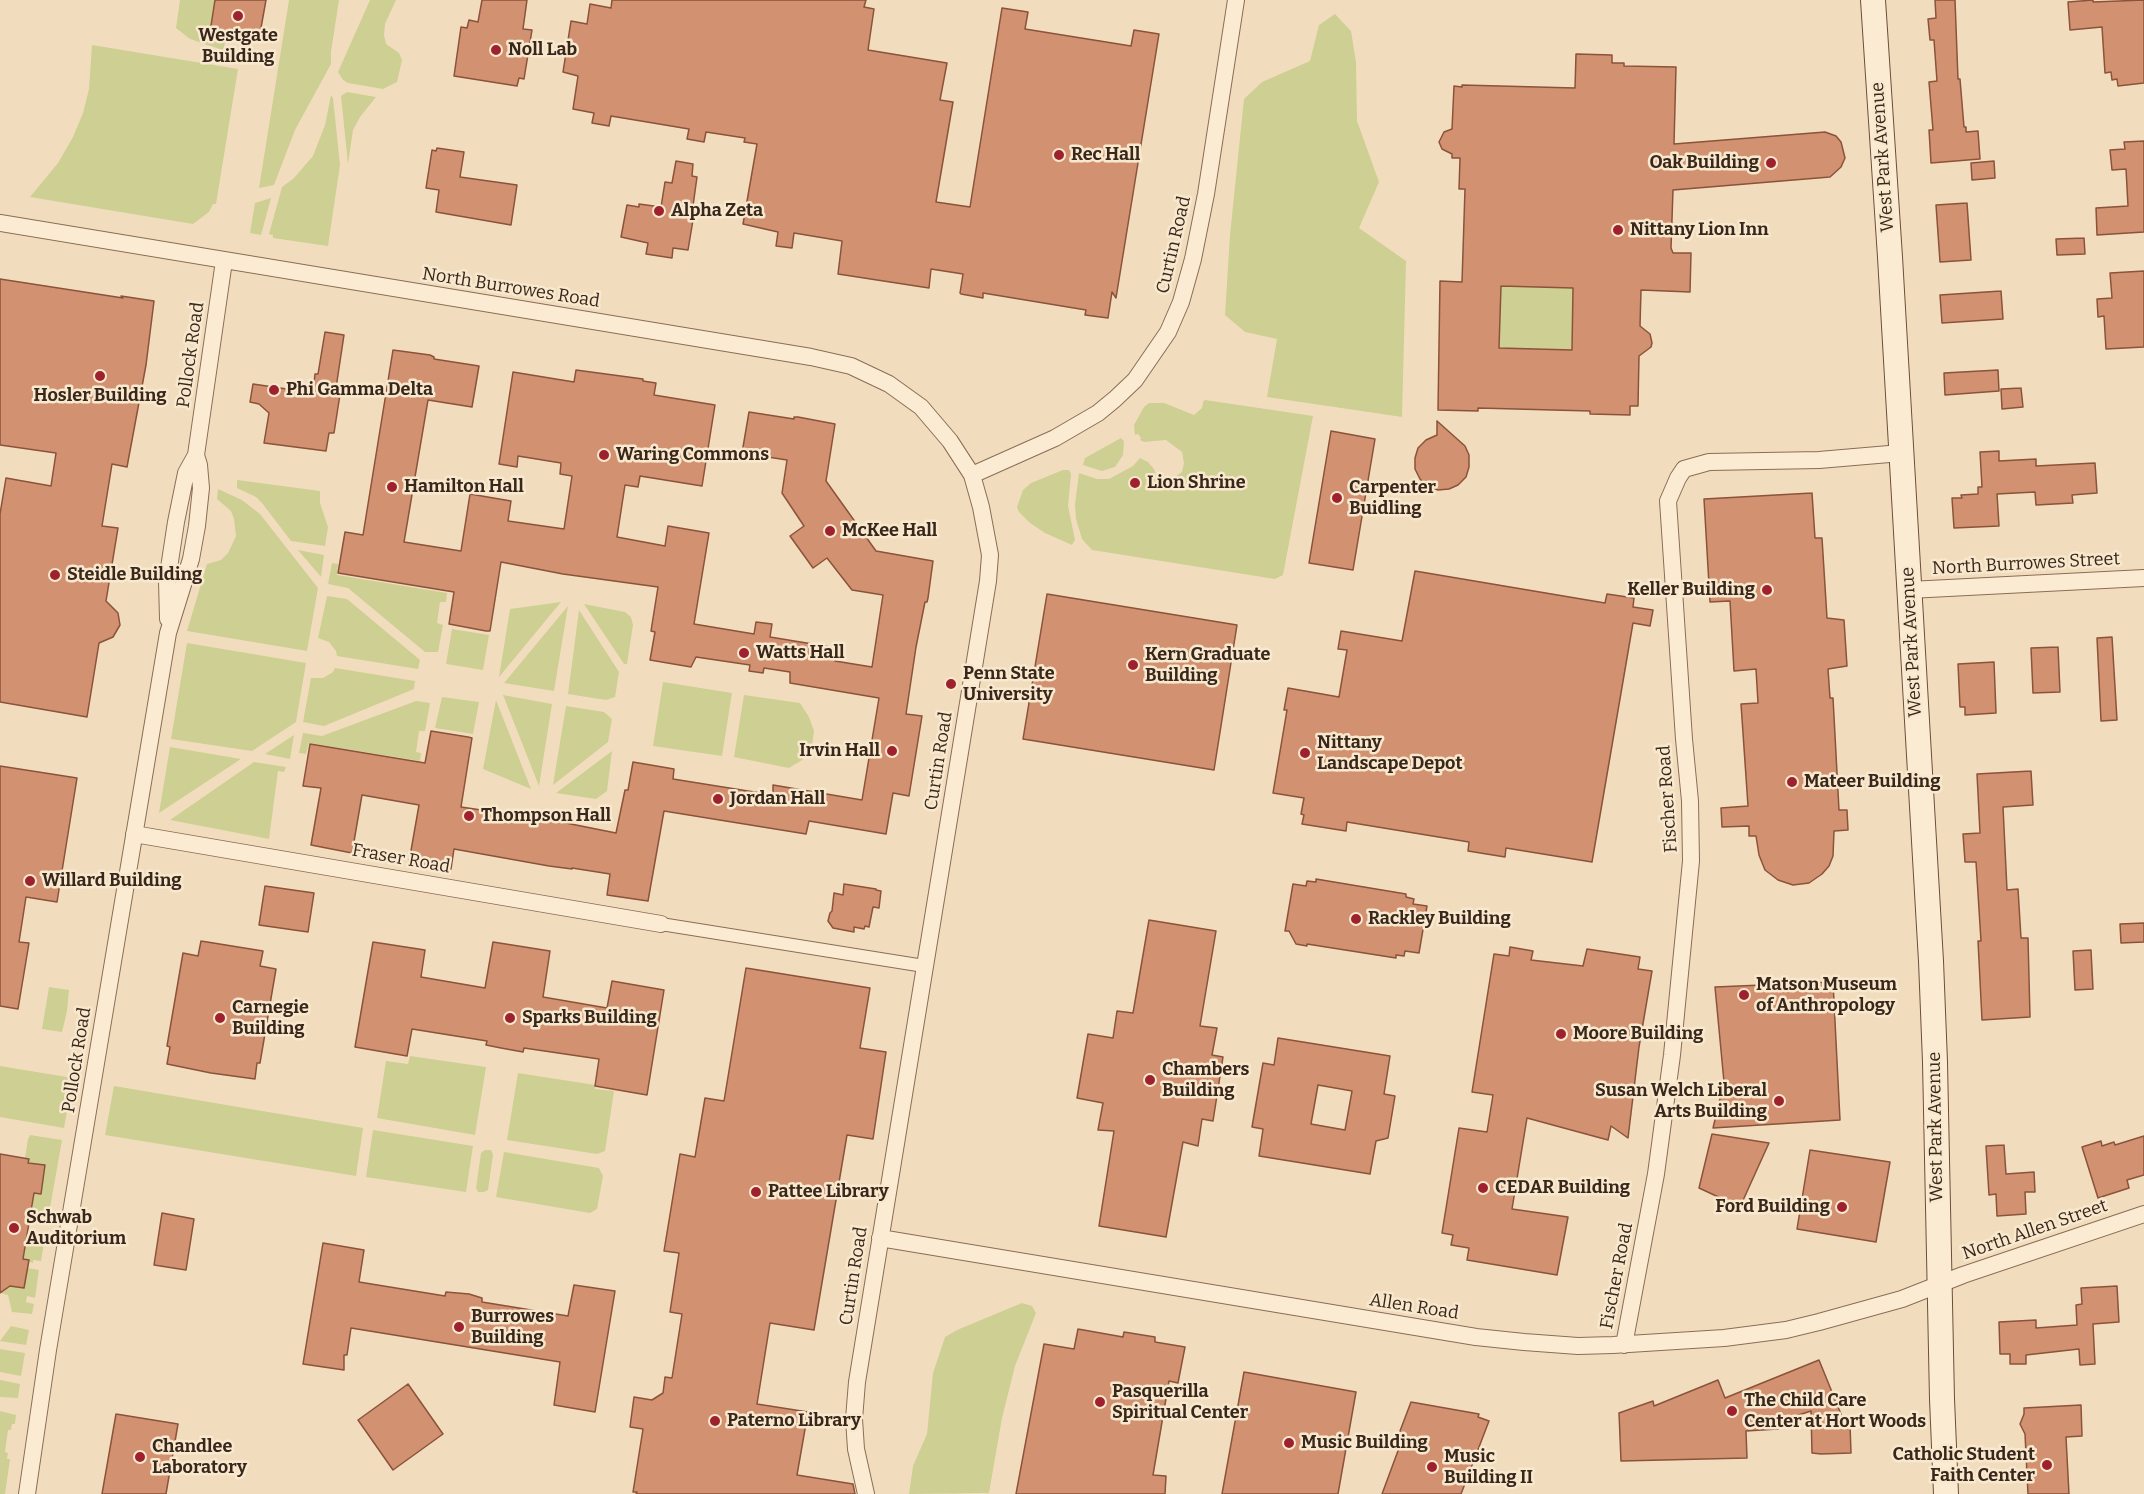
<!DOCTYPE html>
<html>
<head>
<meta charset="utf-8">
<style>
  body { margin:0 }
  canvas { display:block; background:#f1ddbe }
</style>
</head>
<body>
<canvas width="2144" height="1494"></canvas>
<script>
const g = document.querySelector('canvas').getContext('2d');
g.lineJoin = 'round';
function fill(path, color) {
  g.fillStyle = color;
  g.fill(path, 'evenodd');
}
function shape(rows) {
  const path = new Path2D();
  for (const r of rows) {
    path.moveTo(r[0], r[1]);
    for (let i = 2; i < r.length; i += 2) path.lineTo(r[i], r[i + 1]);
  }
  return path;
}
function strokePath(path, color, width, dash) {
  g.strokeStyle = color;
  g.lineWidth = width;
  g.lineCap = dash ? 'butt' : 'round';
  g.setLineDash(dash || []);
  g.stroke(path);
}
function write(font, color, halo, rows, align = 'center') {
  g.font = font + ' Bitter,serif';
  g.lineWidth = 5;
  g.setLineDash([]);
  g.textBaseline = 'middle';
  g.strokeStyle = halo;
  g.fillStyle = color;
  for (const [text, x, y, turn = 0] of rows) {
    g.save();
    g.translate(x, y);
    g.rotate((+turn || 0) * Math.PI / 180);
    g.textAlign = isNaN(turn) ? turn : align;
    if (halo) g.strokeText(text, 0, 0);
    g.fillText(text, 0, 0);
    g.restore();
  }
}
fill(shape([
  [180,0,215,0,210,31,231,35,230,39,226,39,223,50,190,39,176,28],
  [289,0,339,0,331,52,331,64,295,130,274,185,259,188],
  [370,0,396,0,385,24,384,35,386,44,399,53,402,60,397,82,383,89,348,83,343,80,338,72],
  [1335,14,1351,31,1356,62,1357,121,1379,182,1359,228,1406,261,1402,417,1267,397,1277,339,1245,332,1225,315,1230,235,1244,99,1262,82,1310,61,1319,25],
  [92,45,238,69,216,204,213,204,209,212,193,224,30,197,58,163,73,137,83,113,89,89],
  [347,92,376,97,360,117,353,130,348,164,341,96],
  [331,95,333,98,340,165,328,246,273,238,273,235,269,234,282,187,294,178,313,156,325,125],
  [271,198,261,235,250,233,255,203],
  [1501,286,1573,288,1572,350,1499,348],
  [1205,400,1313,416,1283,575,1275,579,1092,550,1082,539,1076,519,1075,505,1079,473,1097,479,1109,479,1133,466,1140,458,1148,462,1154,469,1158,482,1164,486,1170,485,1175,477,1182,472,1184,463,1182,452,1166,440,1144,442,1140,440,1141,438,1138,434,1135,435,1134,425,1144,407,1149,403,1164,403,1194,415,1202,408,1203,402],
  [1121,438,1124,441,1123,455,1115,467,1102,471,1083,465,1085,458],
  [1063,470,1069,470,1071,474,1068,506,1075,540,1072,545,1045,533,1030,523,1019,512,1017,507,1023,490,1031,483],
  [237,480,320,491,320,503,328,527,325,546,291,541,262,503,256,497,237,488],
  [218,489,242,500,260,514,318,588,307,651,187,631,207,564,221,560,228,553,236,536,234,519,231,511,217,499],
  [298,550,324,555,321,577],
  [332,563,338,564,337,575,447,593,446,602,440,602,437,623,443,625,438,652,425,652,348,588,328,584],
  [327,596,347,599,420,660,418,669,337,656,336,651,329,642,318,638],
  [561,602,499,677,510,609],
  [584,604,625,612,631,617,633,625,627,664,624,664],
  [568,606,554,691,504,683],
  [579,610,619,672,615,697,606,700,568,694],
  [452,629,489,635,483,670,446,664],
  [187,643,306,663,296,722,252,751,171,739],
  [335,668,415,681,414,689,324,726,303,722,311,678,323,678,333,672],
  [663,682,732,693,722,756,653,746],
  [503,695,552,704,539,786],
  [744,695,800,703,809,717,814,731,812,746,802,760,789,768,734,757],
  [442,697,479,702,473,734,435,728],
  [496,700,531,789,483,769],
  [416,701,430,703,425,731,419,731,416,752,421,753,420,761,309,743,306,754,299,753,303,733,322,736],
  [566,706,604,712,612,719,608,742,553,785],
  [294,735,290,759,265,754],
  [170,747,241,759,159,813],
  [612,751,607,791,596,799,556,793],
  [254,762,286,767,284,772,278,771,269,839,170,820],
  [49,987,69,990,67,1011,62,1032,42,1029],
  [410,1056,486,1067,475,1135,377,1118,386,1061,408,1064],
  [0,1066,73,1078,64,1128,0,1117],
  [518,1073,595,1085,595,1089,614,1091,605,1151,597,1154,507,1140],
  [114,1086,363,1128,356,1176,105,1135],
  [373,1130,473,1146,466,1192,366,1177],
  [30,1135,62,1140,48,1219,42,1221,30,1220,34,1193,41,1193,45,1166,28,1163,28,1158,25,1158,28,1139],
  [485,1150,491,1150,493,1155,488,1190,484,1192,478,1192,476,1188,481,1153],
  [504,1152,599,1168,603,1176,597,1209,590,1213,496,1197],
  [27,1235,44,1242,41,1261,33,1260,33,1263,23,1259],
  [28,1268,39,1270,35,1298,27,1296,26,1302,34,1304,32,1314,12,1312,8,1295,0,1293,0,1288,6,1289,7,1286,24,1288],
  [1022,1303,1032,1306,1036,1313,1015,1366,1002,1418,989,1493,909,1494,913,1466,927,1434,933,1373,945,1337,957,1330],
  [11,1326,29,1330,26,1345,0,1341],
  [0,1349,25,1353,21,1376,0,1372],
  [0,1380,20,1384,18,1398,0,1397],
  [0,1411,16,1415,15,1424,12,1424,11,1430,8,1430,5,1452,8,1453,7,1459,10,1459,5,1494,0,1494]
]), '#cecf92');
const building = shape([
  [215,0,266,0,259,39,210,32,215,0],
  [482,0,527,0,523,29,532,30,524,79,519,78,517,86,454,76,461,27,467,28,469,20,478,22,482,0],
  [612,0,866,0,864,7,874,9,868,50,947,63,940,100,953,102,936,202,970,207,1002,8,1028,12,1025,29,1131,46,1134,30,1159,34,1116,298,1112,292,1108,318,1085,315,1086,310,983,293,983,298,961,294,960,293,963,274,931,269,929,288,838,274,842,241,794,233,792,248,776,246,778,232,743,224,757,144,744,142,745,138,706,132,704,142,687,139,689,129,611,116,609,126,592,123,594,113,573,109,578,76,563,72,571,21,587,24,590,4,611,8,612,0],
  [1935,0,1955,0,1958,79,1960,79,1964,127,1966,127,1966,132,1978,131,1980,159,1931,163,1929,130,1933,130,1929,82,1937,81,1934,40,1930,40,1928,19,1936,18,1935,0],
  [2093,0,2093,2,2144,0,2144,83,2118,86,2117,79,2112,80,2111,72,2105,73,2102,27,2070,30,2068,2,2093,0],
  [1576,54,1612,55,1612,63,1624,63,1624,66,1676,67,1674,144,1825,132,1836,136,1841,142,1845,158,1841,167,1830,177,1673,190,1671,248,1673,253,1691,253,1690,292,1641,290,1640,326,1650,334,1652,343,1651,347,1639,356,1638,406,1630,406,1630,415,1590,414,1590,411,1478,408,1478,411,1438,410,1440,281,1462,282,1465,189,1459,189,1460,158,1452,158,1452,154,1442,149,1439,142,1444,132,1452,129,1454,86,1462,87,1462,85,1575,88,1576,54],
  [1501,286,1573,288,1572,350,1499,348,1501,286],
  [2144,141,2144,232,2097,235,2096,208,2128,206,2126,169,2112,170,2110,150,2125,149,2124,142,2144,141],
  [437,148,464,152,460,177,517,185,511,225,436,212,439,190,426,188,432,150,436,151,437,148],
  [676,161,693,164,692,176,697,177,692,213,694,214,688,250,673,248,672,258,646,254,648,243,621,237,627,205,639,207,639,204,661,207,665,182,672,183,676,161],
  [1994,161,1995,178,1972,180,1971,163,1994,161],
  [1967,203,1971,260,1940,262,1936,205,1967,203],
  [2084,238,2085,254,2057,255,2056,239,2084,238],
  [2144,271,2144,347,2106,349,2104,316,2098,317,2097,299,2112,298,2110,273,2144,271],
  [0,279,123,298,121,296,154,301,146,365,127,467,112,464,102,526,118,528,106,601,118,613,120,625,113,637,99,643,87,717,0,702,0,514,6,478,51,486,56,453,0,445,0,279],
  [2001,291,2003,319,1942,323,1940,295,2001,291],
  [325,332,344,335,336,388,341,388,334,433,329,433,326,451,264,443,269,413,259,404,250,402,253,384,307,392,309,382,314,383,315,374,318,374,325,332],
  [393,350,430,355,434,357,434,359,479,366,472,407,428,400,404,542,461,551,470,494,511,501,508,521,564,529,572,476,560,474,561,463,518,456,517,467,499,464,513,372,574,382,576,370,643,379,643,381,656,383,654,395,715,405,702,486,640,476,638,487,625,485,617,537,665,546,668,526,709,533,694,624,754,634,756,622,772,624,770,637,837,648,835,661,872,667,883,595,852,590,827,558,813,568,790,536,804,526,782,493,787,460,742,453,749,412,794,419,794,417,798,417,835,424,826,481,876,551,933,561,928,598,927,602,925,602,916,647,906,714,922,716,909,796,893,793,886,834,809,821,806,834,664,811,648,901,607,895,610,874,572,868,572,869,549,866,454,849,451,869,409,862,419,805,362,795,352,853,311,845,321,788,303,786,310,744,425,763,431,731,468,737,472,738,461,807,556,821,616,833,625,790,628,790,633,762,674,769,673,779,773,795,773,785,862,800,879,698,790,683,790,672,764,668,763,673,749,671,750,665,696,657,691,667,650,660,655,632,651,631,658,587,563,574,501,562,490,631,486,631,449,624,454,592,338,573,345,532,363,535,393,350],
  [1998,370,1999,391,1945,395,1944,373,1998,370],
  [2021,388,2023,407,2002,409,2001,389,2021,388],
  [1437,421,1465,446,1469,455,1469,467,1466,477,1458,485,1449,489,1438,490,1427,486,1420,479,1415,469,1415,458,1418,448,1426,440,1437,435,1437,421],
  [1331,431,1375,439,1353,570,1309,563,1331,431],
  [1999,451,1999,461,2036,459,2036,466,2095,463,2097,493,2072,495,2073,503,2036,505,2035,492,1997,494,1999,526,1954,528,1952,498,1962,498,1961,495,1978,494,1978,487,1982,487,1980,452,1999,451],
  [1812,493,1815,538,1822,538,1827,618,1844,620,1847,666,1828,669,1830,698,1833,698,1839,810,1847,810,1848,830,1834,831,1833,856,1829,866,1822,874,1809,883,1793,885,1778,880,1765,870,1759,855,1756,836,1749,836,1749,826,1722,827,1721,808,1748,806,1741,704,1758,703,1756,669,1734,671,1730,601,1710,602,1704,499,1812,493],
  [1415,571,1605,603,1607,594,1634,598,1633,607,1653,610,1650,626,1633,623,1592,862,1506,848,1505,857,1468,851,1469,842,1347,822,1346,831,1302,824,1304,815,1301,814,1304,798,1273,793,1287,710,1284,710,1288,688,1339,697,1347,650,1338,649,1341,631,1402,641,1415,571],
  [1047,594,1237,625,1214,770,1023,739,1047,594],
  [2112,637,2117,720,2101,721,2097,638,2112,637],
  [2058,647,2060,692,2033,693,2031,648,2058,647],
  [1994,662,1996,713,1965,715,1965,707,1960,707,1958,664,1994,662],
  [0,766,77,778,57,902,26,897,19,942,29,943,18,1009,0,1006,0,766],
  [2031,771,2033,805,2003,807,2007,890,2018,889,2021,938,2028,938,2030,1017,1982,1020,1978,941,1981,941,1976,862,1965,862,1963,834,1980,833,1977,774,2031,771],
  [1316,879,1406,894,1406,897,1414,899,1413,904,1427,906,1419,953,1405,951,1404,956,1396,955,1396,958,1307,944,1307,946,1296,944,1289,931,1285,931,1293,884,1306,886,1307,881,1316,882,1316,879],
  [844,884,876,889,876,890,881,891,879,908,873,907,869,927,865,926,864,929,854,927,854,932,833,928,828,921,830,913,832,911,834,893,843,895,844,884],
  [265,886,314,893,308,932,259,925,265,886],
  [1149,920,1216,931,1200,1026,1217,1028,1212,1055,1223,1057,1213,1121,1202,1119,1198,1146,1183,1142,1166,1237,1099,1226,1114,1131,1098,1130,1103,1103,1077,1098,1088,1034,1113,1038,1117,1011,1133,1013,1149,920],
  [2144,923,2144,942,2121,943,2120,924,2144,923],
  [201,941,263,951,260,966,276,969,260,1063,257,1063,255,1079,211,1073,167,1064,170,1047,167,1046,183,953,198,956,201,941],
  [373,942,425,950,421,977,485,988,493,942,550,951,543,997,607,1008,612,981,664,990,647,1095,595,1086,599,1059,524,1048,523,1052,501,1048,486,1045,487,1041,412,1029,407,1056,355,1047,373,942],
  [1510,947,1533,951,1531,960,1583,966,1587,949,1640,957,1638,969,1652,971,1639,1047,1628,1138,1611,1126,1608,1140,1527,1118,1512,1209,1568,1217,1557,1275,1467,1260,1469,1248,1451,1245,1453,1235,1442,1233,1459,1128,1487,1132,1493,1095,1472,1092,1494,954,1509,956,1510,947],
  [2091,950,2093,989,2075,990,2073,951,2091,950],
  [746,968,870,988,860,1048,886,1052,873,1139,847,1135,814,1330,770,1323,757,1404,808,1412,797,1475,853,1484,855,1494,636,1494,637,1492,633,1492,643,1429,630,1427,634,1397,652,1400,663,1393,665,1377,672,1378,682,1314,670,1312,679,1253,664,1251,680,1154,695,1157,705,1098,724,1101,746,968],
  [1833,982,1840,1120,1713,1128,1724,1082,1715,987,1833,982],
  [1278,1038,1390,1056,1384,1094,1395,1096,1388,1138,1376,1141,1370,1174,1259,1156,1263,1129,1252,1127,1263,1063,1274,1065,1278,1038],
  [1318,1085,1352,1091,1345,1130,1311,1124,1318,1085],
  [1712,1134,1769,1143,1740,1207,1699,1188,1712,1134],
  [2144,1136,2144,1175,2127,1180,2129,1188,2098,1198,2082,1147,2101,1141,2102,1146,2114,1142,2115,1145,2144,1136],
  [2004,1145,2006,1174,2034,1172,2035,1192,2025,1192,2026,1214,1997,1216,1996,1194,1989,1195,1986,1146,2004,1145],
  [1810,1150,1890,1162,1876,1242,1797,1229,1810,1150],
  [0,1154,29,1159,28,1163,45,1165,41,1194,34,1193,23,1259,29,1260,24,1288,10,1286,0,1293,0,1154],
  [162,1213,194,1219,186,1270,154,1265,162,1213],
  [323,1243,364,1250,359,1282,396,1288,445,1296,446,1292,469,1294,482,1298,482,1302,568,1316,574,1285,615,1291,595,1412,554,1405,560,1362,351,1328,347,1355,344,1355,344,1370,303,1364,323,1243],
  [2117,1286,2119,1322,2093,1324,2095,1364,2080,1365,2079,1349,2026,1355,2026,1364,2010,1364,2010,1354,2000,1354,1999,1322,2036,1320,2036,1328,2077,1325,2076,1305,2082,1304,2081,1288,2117,1286],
  [1078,1329,1123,1337,1124,1332,1155,1337,1155,1342,1185,1347,1178,1383,1169,1381,1153,1475,1166,1476,1165,1494,1016,1494,1044,1344,1074,1349,1078,1329],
  [1819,1360,1845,1424,1850,1424,1851,1453,1821,1454,1812,1453,1811,1411,1777,1422,1778,1429,1746,1431,1747,1458,1621,1461,1619,1413,1653,1401,1654,1406,1718,1380,1725,1398,1819,1360],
  [1244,1372,1356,1392,1338,1494,1222,1494,1244,1372],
  [408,1384,443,1434,393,1470,358,1420,408,1384],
  [1411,1402,1479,1414,1478,1417,1489,1421,1461,1494,1382,1494,1402,1440,1400,1431,1411,1402],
  [2081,1405,2082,1436,2066,1437,2069,1494,2028,1494,2025,1434,2020,1424,2024,1414,2024,1408,2081,1405],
  [116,1414,178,1424,166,1494,102,1494,116,1414]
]);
fill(building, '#d29171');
strokePath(building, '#8b533a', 1.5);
const pedestrian = shape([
  [661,924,924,966]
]);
const minor = shape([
  [0,223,811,357,851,366,889,384,921,407,950,441,972,475,981,507,990,555,988,581,857,1382,854,1419,856,1449,866,1494],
  [972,475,1055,438,1098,413,1115,399,1135,380,1168,332,1181,302,1193,259,1206,194,1236,0],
  [1909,590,2144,578],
  [168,619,167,581,176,522,186,473,196,455,224,261],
  [134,834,661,924],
  [880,1238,1476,1337,1524,1342,1578,1346,1613,1345,1724,1338,1786,1330,1819,1322,1902,1299,1963,1275,2144,1214],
  [1624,1345,1656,1174,1672,1055,1691,861,1690,801,1684,739,1668,501,1678,478,1684,469,1709,462,1819,460,1901,453],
  [27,1494,48,1350,168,633,191,559,197,526,201,488,199,465,196,455]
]);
const secondary = shape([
  [1873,0,1890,257,1931,961,1935,1062,1942,1399,1946,1494]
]);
strokePath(pedestrian, '#8a6d56', 14);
strokePath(minor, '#8a6d56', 18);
strokePath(secondary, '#6c4e39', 26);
strokePath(pedestrian, '#fbebd2', 12);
strokePath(minor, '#fbebd2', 16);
strokePath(secondary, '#fbebd2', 24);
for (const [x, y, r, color] of [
  [238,16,6,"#9e222d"],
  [496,50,6,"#9e222d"],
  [1059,155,6,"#9e222d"],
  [1771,163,6,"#9e222d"],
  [659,211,6,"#9e222d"],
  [1618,230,6,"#9e222d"],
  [100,376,6,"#9e222d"],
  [274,390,6,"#9e222d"],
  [604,455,6,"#9e222d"],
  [1135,483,6,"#9e222d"],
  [392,487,6,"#9e222d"],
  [1337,498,6,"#9e222d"],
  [830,531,6,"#9e222d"],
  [55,575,6,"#9e222d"],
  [1767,590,6,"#9e222d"],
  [744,653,6,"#9e222d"],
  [1133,665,6,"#9e222d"],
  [951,684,6,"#9e222d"],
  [892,751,6,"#9e222d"],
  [1305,753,6,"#9e222d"],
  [1792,782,6,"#9e222d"],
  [718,799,6,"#9e222d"],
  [469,816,6,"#9e222d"],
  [30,881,6,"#9e222d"],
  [1356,919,6,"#9e222d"],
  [1744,995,6,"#9e222d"],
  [220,1018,6,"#9e222d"],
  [510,1018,6,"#9e222d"],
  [1561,1034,6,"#9e222d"],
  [1150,1080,6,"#9e222d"],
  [1779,1101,6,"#9e222d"],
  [1483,1188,6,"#9e222d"],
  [756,1192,6,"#9e222d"],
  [1842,1207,6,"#9e222d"],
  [14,1228,6,"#9e222d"],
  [459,1327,6,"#9e222d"],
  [1100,1402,6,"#9e222d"],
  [1732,1411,6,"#9e222d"],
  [715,1421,6,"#9e222d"],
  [1289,1443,6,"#9e222d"],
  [140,1457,6,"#9e222d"],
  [2047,1465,6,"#9e222d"],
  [1432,1467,6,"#9e222d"]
]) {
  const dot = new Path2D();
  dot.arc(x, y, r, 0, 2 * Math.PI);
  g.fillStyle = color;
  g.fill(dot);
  strokePath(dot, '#f8e8ce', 2);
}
write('bold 18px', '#39271b', '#f8e8ce', [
  ["Westgate",238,36,"center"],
  ["Building",238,57,"center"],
  ["Noll Lab",508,50],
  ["Rec Hall",1071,155],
  ["Oak Building",1759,163,"right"],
  ["Alpha Zeta",671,211],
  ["Nittany Lion Inn",1630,230],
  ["Phi Gamma Delta",286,390],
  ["Hosler Building",100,396,"center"],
  ["Waring Commons",616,455],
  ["Lion Shrine",1147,483],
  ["Hamilton Hall",404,487],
  ["Carpenter",1349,488],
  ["Buidling",1349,509],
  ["McKee Hall",842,531],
  ["Steidle Building",67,575],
  ["Keller Building",1755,590,"right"],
  ["Watts Hall",756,653],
  ["Kern Graduate",1145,655],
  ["Building",1145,676],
  ["Penn State",963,674],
  ["University",963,695],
  ["Nittany",1317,743],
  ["Landscape Depot",1317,764],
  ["Irvin Hall",880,751,"right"],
  ["Mateer Building",1804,782],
  ["Jordan Hall",730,799],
  ["Thompson Hall",481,816],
  ["Willard Building",42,881],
  ["Rackley Building",1368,919],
  ["Matson Museum",1756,985],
  ["of Anthropology",1756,1006],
  ["Carnegie",232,1008],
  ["Building",232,1029],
  ["Sparks Building",522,1018],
  ["Moore Building",1573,1034],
  ["Chambers",1162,1070],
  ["Building",1162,1091],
  ["Susan Welch Liberal",1767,1091,"right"],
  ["Arts Building",1767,1112,"right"],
  ["CEDAR Building",1495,1188],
  ["Pattee Library",768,1192],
  ["Ford Building",1830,1207,"right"],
  ["Schwab",26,1218],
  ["Auditorium",26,1239],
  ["Burrowes",471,1317],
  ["Building",471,1338],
  ["Pasquerilla",1112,1392],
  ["Spiritual Center",1112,1413],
  ["The Child Care",1744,1401],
  ["Center at Hort Woods",1744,1422],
  ["Paterno Library",727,1421],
  ["Music Building",1301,1443],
  ["Chandlee",152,1447],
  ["Laboratory",152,1468],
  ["Catholic Student",2035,1455,"right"],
  ["Faith Center",2035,1476,"right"],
  ["Music",1444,1457],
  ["Building II",1444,1478]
], 'left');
write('18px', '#39271b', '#f8e8ce', [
  ["West Park Avenue",1883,157,-94],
  ["Curtin Road",1174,245,-77],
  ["North Burrowes Road",511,288,9],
  ["Pollock Road",191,355,-82],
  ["North Burrowes Street",2026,564,-3],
  ["West Park Avenue",1912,642,-93],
  ["Curtin Road",939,761,-81],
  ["Fischer Road",1668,799,-94],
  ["Fraser Road",401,859,10],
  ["Pollock Road",77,1060,-81],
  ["West Park Avenue",1936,1127,-91],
  ["North Allen Street",2035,1230,-19],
  ["Curtin Road",854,1276,-81],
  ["Fischer Road",1617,1276,-79],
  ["Allen Road",1414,1307,9]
]);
</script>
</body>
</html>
